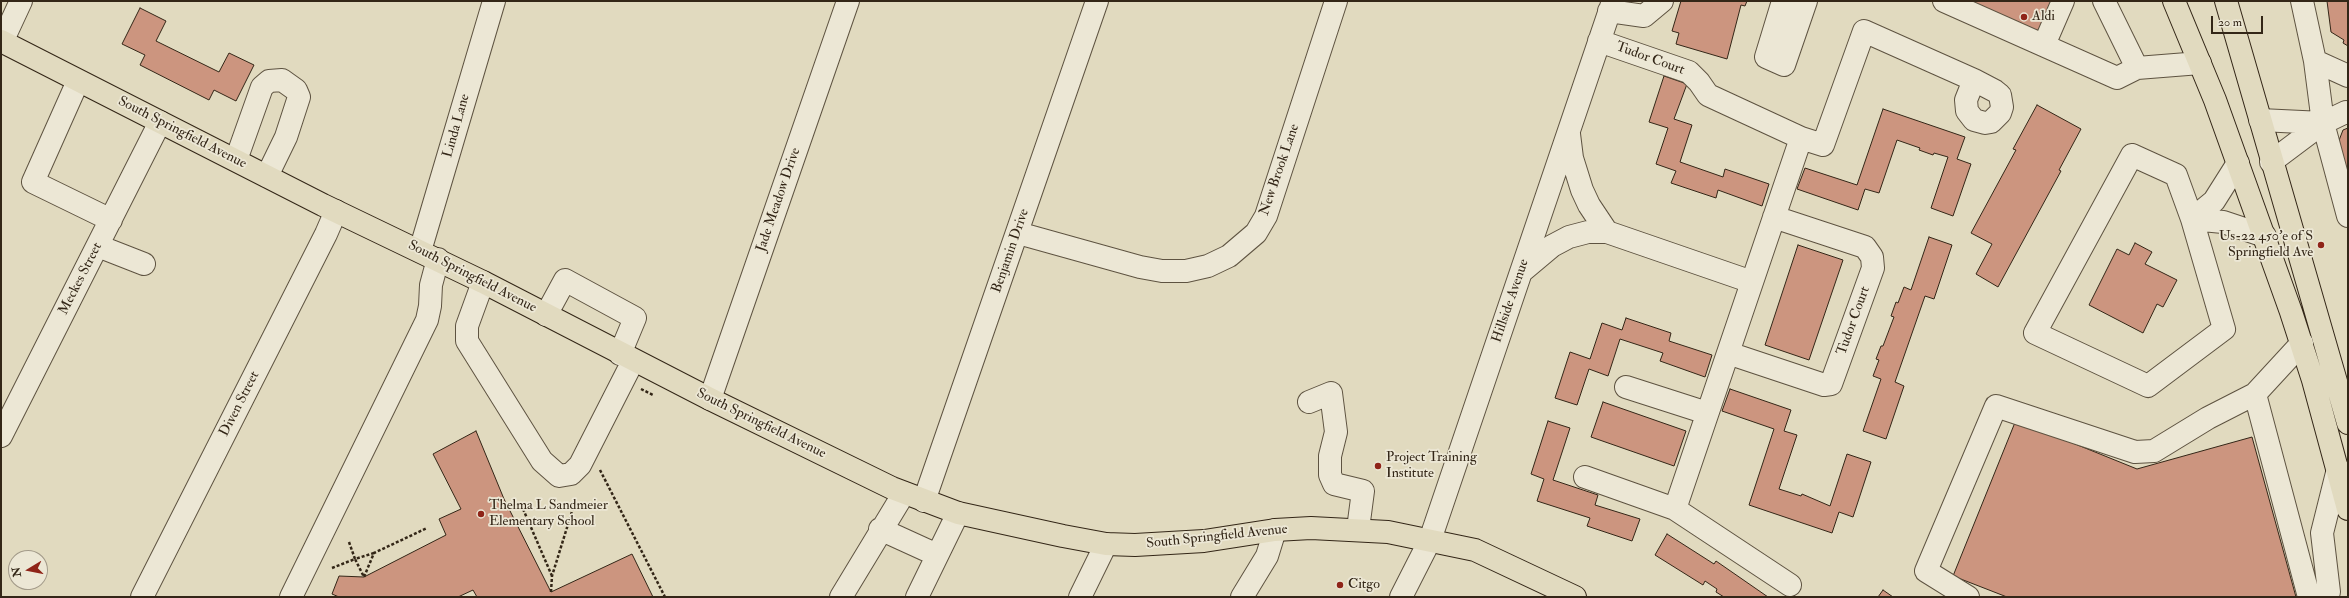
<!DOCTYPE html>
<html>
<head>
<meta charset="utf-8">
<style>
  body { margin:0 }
  #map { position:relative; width:2349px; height:598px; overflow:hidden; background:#e1dabf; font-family:"IM FELL Double Pica",serif }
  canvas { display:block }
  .frame { position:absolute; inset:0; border:2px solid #332617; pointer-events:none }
  .north { position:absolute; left:8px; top:550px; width:40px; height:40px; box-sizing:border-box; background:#ece7d5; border:1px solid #a29a89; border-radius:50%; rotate:260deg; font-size:11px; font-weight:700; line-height:16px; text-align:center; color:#332617 }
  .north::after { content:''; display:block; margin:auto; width:14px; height:18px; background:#8f2418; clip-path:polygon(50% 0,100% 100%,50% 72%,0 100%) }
  .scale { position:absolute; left:2211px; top:16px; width:52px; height:18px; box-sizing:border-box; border:2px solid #332617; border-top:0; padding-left:5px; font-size:12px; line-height:14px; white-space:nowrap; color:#332617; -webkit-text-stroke:3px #ece7d5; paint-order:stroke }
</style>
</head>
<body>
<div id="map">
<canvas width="2349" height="598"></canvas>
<div class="frame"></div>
<div class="north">N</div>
<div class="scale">20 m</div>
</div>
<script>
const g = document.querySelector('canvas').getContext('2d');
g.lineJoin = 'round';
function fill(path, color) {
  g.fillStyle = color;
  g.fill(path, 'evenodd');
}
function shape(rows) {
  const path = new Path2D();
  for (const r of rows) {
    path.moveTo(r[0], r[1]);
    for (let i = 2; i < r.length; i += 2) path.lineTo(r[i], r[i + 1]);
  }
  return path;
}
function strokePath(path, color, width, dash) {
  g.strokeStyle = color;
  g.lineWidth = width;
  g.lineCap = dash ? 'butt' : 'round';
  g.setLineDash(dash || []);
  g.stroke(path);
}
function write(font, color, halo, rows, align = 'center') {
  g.font = font + ' "IM FELL Double Pica",serif';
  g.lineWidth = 3.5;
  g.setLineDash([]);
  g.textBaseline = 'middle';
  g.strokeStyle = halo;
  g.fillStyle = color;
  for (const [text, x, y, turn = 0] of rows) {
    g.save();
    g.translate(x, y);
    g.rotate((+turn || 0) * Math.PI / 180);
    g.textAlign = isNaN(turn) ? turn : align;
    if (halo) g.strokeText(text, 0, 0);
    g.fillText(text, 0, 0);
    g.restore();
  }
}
const building = shape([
  [1681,1,1747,1,1745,6,1741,5,1727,59,1676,44,1679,33,1672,31,1681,1],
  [1969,1,2051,1,2038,33,1969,1],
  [2327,1,2348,1,2348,46,2343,43,2344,40,2331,32,2327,1],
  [140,8,166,21,156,41,219,72,229,53,254,65,236,101,214,90,209,100,140,65,145,55,122,44,140,8],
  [1664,76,1687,84,1674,119,1692,125,1680,162,1723,177,1725,169,1769,184,1762,206,1718,190,1716,198,1671,183,1676,171,1656,164,1668,128,1649,122,1664,76],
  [2037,105,2081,129,2059,170,2061,171,1998,287,1976,274,1992,244,1971,233,2016,150,2013,149,2037,105],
  [1883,109,1965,137,1957,159,1971,164,1953,216,1931,208,1948,157,1934,153,1933,155,1919,150,1920,148,1897,140,1879,193,1865,189,1858,210,1797,189,1805,168,1857,185,1883,109],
  [2348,128,2348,185,2338,143,2343,130,2348,128],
  [1929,237,1952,245,1934,299,1925,296,1895,382,1904,386,1886,439,1863,431,1881,379,1873,376,1879,360,1876,359,1881,346,1883,346,1894,317,1891,316,1896,302,1898,303,1904,287,1911,290,1929,237],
  [2135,243,2152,252,2145,264,2177,280,2163,307,2157,304,2143,333,2089,305,2117,249,2129,255,2135,243],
  [1798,245,1843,260,1809,360,1765,345,1798,245],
  [1626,318,1671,333,1669,341,1712,355,1705,377,1660,361,1663,353,1620,339,1608,376,1589,369,1577,405,1555,398,1570,352,1590,359,1602,323,1622,330,1626,318],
  [1730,389,1791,410,1784,431,1797,435,1779,489,1801,496,1802,494,1830,506,1847,454,1871,462,1853,517,1839,512,1832,533,1749,505,1774,429,1722,411,1730,389],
  [1603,402,1686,431,1674,466,1591,437,1603,402],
  [2016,420,2137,469,2252,437,2296,597,2007,597,1953,576,2016,420],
  [1548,421,1570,428,1553,480,1598,495,1595,505,1640,519,1632,541,1587,526,1590,518,1537,501,1544,479,1531,474,1548,421],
  [476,431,504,499,551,592,632,554,653,597,477,597,473,590,458,597,339,597,332,594,339,576,364,577,446,535,439,519,461,509,433,454,476,431],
  [1667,534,1714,564,1716,561,1768,597,1724,597,1716,592,1717,589,1705,581,1703,585,1655,555,1667,534],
  [1883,590,1893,597,1878,597,1883,590]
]);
fill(building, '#cc957f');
strokePath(building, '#332617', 1);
const minor = shape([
  [1783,1,1766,57,1784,65,1806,1],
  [1944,1,2117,78,2137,68,2200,63],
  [2104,1,2137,68],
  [2302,1,2315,61,2348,76],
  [1609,11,1644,16,1662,1],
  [1599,41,1689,72,1699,82,1708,95,1801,138],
  [2,42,21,1],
  [2044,45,2063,1],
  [2315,61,2323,123,2348,216],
  [1974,80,1995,91,2000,95,2002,107,2000,113,1991,122,1985,123,1974,120,1967,111,1966,100,1974,80],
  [78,81,33,182,111,220],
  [2260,120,2323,123,2346,112,2348,113],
  [1569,134,1572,158,1582,190,1589,205,1607,232],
  [2132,155,2176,175,2192,219,2224,329,2148,386,2035,333,2132,155],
  [236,160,262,87,269,81,282,80,296,90,299,97,286,137,267,176],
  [2271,162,2323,123],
  [2192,219,2223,222,2265,236],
  [2192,219,2214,201,2238,163],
  [1018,233,1140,267,1162,271,1186,271,1208,266,1229,256,1256,233,1266,216,1336,1],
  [98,246,144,264],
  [420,251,494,1],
  [1521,272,1552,246,1569,237,1588,232,1607,232,1752,282],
  [483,282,467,326,467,341,542,461,559,476,571,474,580,465,633,361],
  [546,315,565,280,635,318,620,354],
  [2302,343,2255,394,2309,597],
  [1728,353,1824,385,1831,384,1873,268,1872,257,1865,247,1774,217],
  [1626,387,1707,413],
  [710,399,848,1],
  [1309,402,1331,393,1336,432,1330,456,1330,475,1334,484,1363,491,1358,529],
  [1,436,160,122],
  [1585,477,1675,509,1790,585],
  [924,501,1097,1],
  [1675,509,1801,138,1823,145,1864,31,1974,80],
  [880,529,937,555],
  [142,597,326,234,336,211],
  [291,597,427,320,430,306,431,285,438,259],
  [841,597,904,493],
  [917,597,958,513],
  [1080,597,1106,544],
  [1242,597,1267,556,1275,530],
  [1401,597,1430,540,1613,1],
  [1968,597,1926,571,1996,406,2135,452,2154,451,2208,418,2255,394],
  [2326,597,2329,592,2322,533,2338,469]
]);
const major = shape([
  [1,41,323,205,483,282,710,399,892,488,958,513,1063,536,1106,544,1135,545,1204,541,1275,530,1311,528,1388,532,1475,550,1575,597]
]);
const highway = shape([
  [2174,1,2215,100,2291,312,2313,380,2348,509],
  [2226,1,2348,423]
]);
strokePath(minor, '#5e5341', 24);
strokePath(major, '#332617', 24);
strokePath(highway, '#332617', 24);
strokePath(shape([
  [641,389,653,395],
  [600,470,665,597],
  [523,509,552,576],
  [349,542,355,559,374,553],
  [332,568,355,559,364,577,374,553,427,528],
  [551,592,552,576,574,505]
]), '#332617', 2.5, [3, 2]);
strokePath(minor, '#ece7d5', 22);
strokePath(major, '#e1dabf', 22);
strokePath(highway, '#e1dabf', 22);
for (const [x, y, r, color] of [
  [2024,17,4,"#8f2418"],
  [2321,245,4,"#8f2418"],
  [1378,466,4,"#8f2418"],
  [481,514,4,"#8f2418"],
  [1340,585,4,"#8f2418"]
]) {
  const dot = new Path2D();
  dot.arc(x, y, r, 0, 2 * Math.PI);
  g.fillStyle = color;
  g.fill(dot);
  strokePath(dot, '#ece7d5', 1.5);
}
write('14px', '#332617', '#ece7d5', [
  ["Aldi",2032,17],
  ["Us-22 450'e of S",2313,237,"right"],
  ["Springfield Ave",2313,253,"right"],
  ["Project Training",1386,458],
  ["Institute",1386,474],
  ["Thelma L Sandmeier",489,506],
  ["Elementary School",489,522],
  ["Citgo",1348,585]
], 'left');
write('14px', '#332617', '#ece7d5', [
  ["Tudor Court",1650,59,20],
  ["Linda Lane",457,126,-74],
  ["South Springfield Avenue",182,133,27],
  ["New Brook Lane",1280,170,-71],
  ["Jade Meadow Drive",779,200,-71],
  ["Benjamin Drive",1011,251,-71],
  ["South Springfield Avenue",472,277,27],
  ["Meckes Street",81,279,-63],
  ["Hillside Avenue",1511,301,-71],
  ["Tudor Court",1854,321,-70],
  ["Diven Street",240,404,-63],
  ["South Springfield Avenue",761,424,26],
  ["South Springfield Avenue",1217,537,-6]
]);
</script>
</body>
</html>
